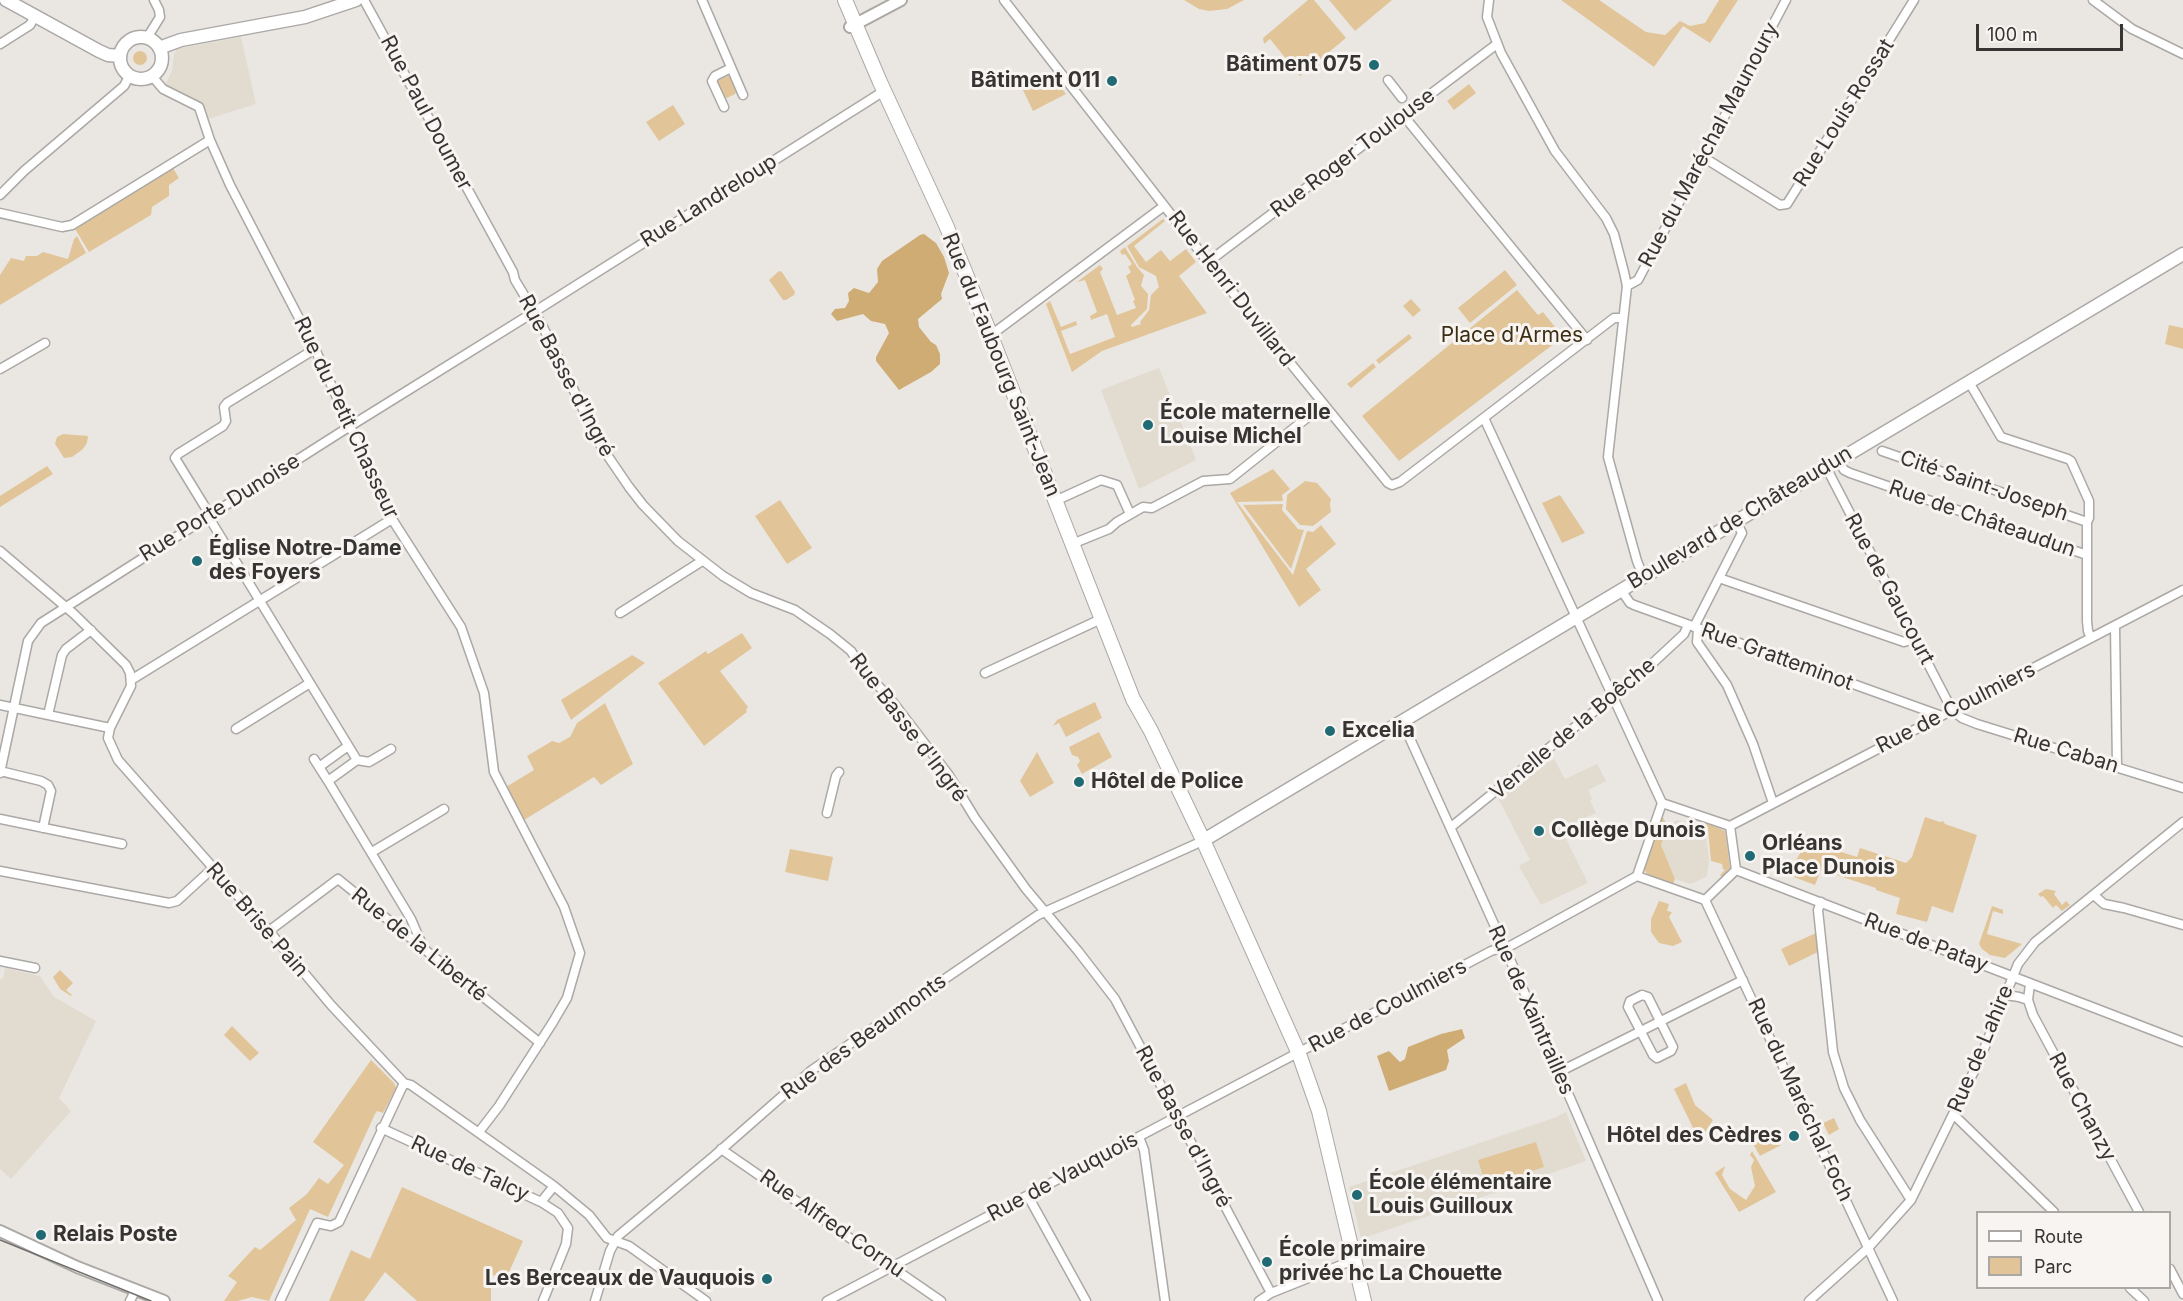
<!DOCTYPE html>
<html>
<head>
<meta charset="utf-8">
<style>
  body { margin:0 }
  #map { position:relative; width:2183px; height:1301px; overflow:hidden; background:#eae7e3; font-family:Inter,sans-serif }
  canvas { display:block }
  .legend { position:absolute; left:1976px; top:1211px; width:195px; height:78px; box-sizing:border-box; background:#f7f4f1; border:2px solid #aaa8a5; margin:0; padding:8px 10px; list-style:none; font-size:18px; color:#363533 }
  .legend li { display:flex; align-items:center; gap:12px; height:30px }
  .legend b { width:30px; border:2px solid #aaa8a5 }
  .scale { position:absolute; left:1976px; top:24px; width:147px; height:27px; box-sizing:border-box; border:3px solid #363533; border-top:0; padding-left:8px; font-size:18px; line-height:21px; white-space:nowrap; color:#363533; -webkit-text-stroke:4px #f7f4f1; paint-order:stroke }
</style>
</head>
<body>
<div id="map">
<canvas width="2183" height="1301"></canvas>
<ul class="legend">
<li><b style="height:8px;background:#fff"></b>Route</li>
<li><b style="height:16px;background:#e1c599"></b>Parc</li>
</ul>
<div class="scale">100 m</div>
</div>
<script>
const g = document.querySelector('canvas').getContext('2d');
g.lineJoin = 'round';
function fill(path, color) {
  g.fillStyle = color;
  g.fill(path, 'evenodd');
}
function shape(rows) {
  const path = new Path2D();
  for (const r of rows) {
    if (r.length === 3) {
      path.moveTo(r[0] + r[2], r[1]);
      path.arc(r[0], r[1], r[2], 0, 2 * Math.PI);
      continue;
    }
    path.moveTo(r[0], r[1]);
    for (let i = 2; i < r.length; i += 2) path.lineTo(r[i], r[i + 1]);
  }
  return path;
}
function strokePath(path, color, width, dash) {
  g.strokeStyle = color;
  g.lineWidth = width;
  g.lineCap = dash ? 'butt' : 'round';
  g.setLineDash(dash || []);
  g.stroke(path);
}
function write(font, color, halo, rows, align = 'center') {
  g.font = font + ' Inter,sans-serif';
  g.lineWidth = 6;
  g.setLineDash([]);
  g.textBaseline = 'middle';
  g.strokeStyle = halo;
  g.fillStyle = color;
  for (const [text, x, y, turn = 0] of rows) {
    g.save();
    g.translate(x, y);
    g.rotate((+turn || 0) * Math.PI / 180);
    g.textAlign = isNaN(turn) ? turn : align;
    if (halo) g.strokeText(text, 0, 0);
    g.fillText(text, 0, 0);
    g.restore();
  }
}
fill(shape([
  [241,37,256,104,208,119,201,104,165,85,172,71,174,55,177,49],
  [1159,368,1196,460,1139,489,1101,390],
  [1554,759,1565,779,1597,764,1606,781,1588,790,1592,799,1590,800,1596,813,1561,829,1588,883,1541,905,1519,866,1530,860,1498,798,1521,782,1528,773],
  [1677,820,1705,829,1709,860,1707,876,1691,884,1675,879,1661,845,1668,826],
  [5,968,40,976,54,997,96,1021,59,1098,71,1111,11,1179,0,1169,0,979,3,979],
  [1566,1112,1586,1161,1361,1239,1349,1187,1554,1118]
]), '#e1dbd0');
fill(shape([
  [1184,0,1244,0,1227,9,1209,11,1199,9],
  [1308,0,1314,0,1346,38,1300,76,1270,39,1264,44,1263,38],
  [1329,0,1392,0,1355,31],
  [1561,0,1599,0,1646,32,1665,35,1680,21,1690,26,1705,23,1719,0,1738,0,1710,43,1683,26,1654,67],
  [140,58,7],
  [1049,72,1066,94,1033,111,1022,88],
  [728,76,732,78,737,90,735,94,727,98,722,96,717,83,717,81],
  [1469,84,1476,93,1454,110,1447,101],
  [673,105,685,124,659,141,646,122],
  [173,168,179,178,169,185,169,196,152,207,151,215,89,252,75,229],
  [1163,219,1165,221,1134,246,1146,262,1161,250,1170,261,1186,249,1196,262,1179,276,1207,313,1102,351,1072,372,1046,304,1050,301,1061,327,1076,321,1077,325,1061,331,1070,354,1115,337,1107,314,1091,320,1090,316,1097,312,1085,280,1077,282,1100,265,1103,269,1100,272,1117,315,1136,308,1133,301,1135,300,1126,276,1131,272,1128,267,1132,264,1125,254,1122,255,1120,251,1125,247,1137,267,1144,275,1141,286,1148,294,1147,309,1131,325,1132,327,1141,324,1140,322,1149,310,1151,295,1159,287,1156,276,1139,267,1127,246],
  [77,236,86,253,0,305,0,275,11,258,24,261,26,256,37,256,43,252,68,259,74,239],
  [1505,270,1517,285,1470,323,1458,308],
  [779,271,782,272,795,292,794,295,786,300,783,300,769,280],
  [1517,290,1538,315,1543,312,1563,337,1399,461,1362,416],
  [1411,299,1421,310,1413,317,1403,306],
  [2169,325,2183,328,2183,349,2165,344],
  [1409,334,1412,338,1379,364,1376,360],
  [1373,363,1376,367,1351,388,1347,384],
  [63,434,88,436,87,443,83,449,72,457,64,458,55,444,57,437],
  [47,466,53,474,0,507,0,496],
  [1273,469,1290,489,1282,495,1283,501,1237,502,1293,575,1307,531,1313,532,1321,525,1336,544,1306,569,1321,590,1299,607,1230,493],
  [1305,481,1317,483,1331,499,1330,504,1331,512,1313,526,1300,525,1286,509,1287,495],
  [1560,495,1585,533,1562,543,1542,503],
  [780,500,812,548,787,564,755,516],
  [1283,504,1282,510,1298,529,1304,530,1291,569,1243,505],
  [742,633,752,648,720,671,748,707,746,710,747,712,704,746,658,683,706,651,708,654],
  [632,655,645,663,571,720,561,700],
  [1095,702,1102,718,1066,737,1059,723,1053,726,1057,720],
  [605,703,633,764,601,785,594,777,524,820,506,787,534,770,527,756,552,741,559,743,570,737,577,723],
  [1099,732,1112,757,1082,774,1077,765,1080,761,1078,757,1072,755,1069,747],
  [1037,752,1054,783,1030,797,1020,781],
  [1662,816,1668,826,1661,845,1675,879,1673,884,1648,875,1644,869],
  [1925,817,1940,822,1943,821,1945,824,1977,835,1953,913,1932,906,1927,922,1896,914,1900,898,1876,890,1876,888,1821,870,1815,885,1791,876,1794,863,1804,847,1813,843,1857,857,1860,848,1906,863,1912,857],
  [1703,821,1725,831,1730,868,1722,877,1720,875,1725,870,1723,869,1722,864,1711,861,1708,829],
  [790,849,833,857,828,881,785,872],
  [2046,889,2056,891,2054,894,2062,905,2066,901,2070,905,2062,911,2056,905,2053,908,2043,896,2041,897,2038,894],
  [1659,901,1669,904,1667,911,1672,912,1669,917,1682,942,1673,946,1659,943,1651,932,1651,919],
  [1992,906,2003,910,2003,914,1993,911,1987,934,2022,944,2005,958,1990,955,1982,949,1979,944],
  [1818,932,1820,951,1789,966,1781,949],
  [60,970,73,983,66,990,72,995,71,996,60,989,53,977],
  [232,1026,259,1053,250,1061,224,1035],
  [371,1060,394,1083,396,1088,383,1113,377,1111,375,1114,328,1217,310,1209,269,1301,252,1297,238,1301,224,1301,237,1282,228,1276,255,1247,260,1250,296,1220,289,1208,307,1194,319,1178,328,1184,344,1165,313,1142],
  [1686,1083,1695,1105,1713,1120,1704,1134,1698,1138,1674,1089],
  [1834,1118,1839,1129,1829,1135,1823,1123],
  [1770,1134,1775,1143,1781,1145,1760,1156,1752,1142],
  [1536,1142,1544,1167,1486,1186,1478,1160],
  [1752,1151,1776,1192,1739,1212,1715,1173,1725,1166,1722,1175,1730,1189,1746,1200,1755,1186,1751,1167,1754,1160,1750,1155],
  [402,1187,523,1241,509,1272,491,1276,491,1301,417,1301,385,1272,364,1301,329,1301,351,1250,370,1259]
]), '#e1c599');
fill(shape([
  [924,234,936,243,944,257,949,273,941,294,942,299,918,319,919,327,931,342,936,345,940,354,940,364,931,372,899,390,876,361,876,357,889,333,885,324,871,321,863,314,837,321,831,314,835,309,845,308,849,301,848,293,854,288,869,293,878,282,877,269,882,261,920,235],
  [1462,1029,1465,1038,1447,1050,1449,1061,1446,1070,1389,1091,1377,1056,1389,1051,1400,1062,1405,1059,1408,1047,1441,1034]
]), '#cfac74');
const minor = shape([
  [364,0,513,272,515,280,542,325,601,446,629,487,643,505,678,541,723,576,751,593,795,610,830,634,851,651,863,670,889,697,948,774,975,818,1026,889,1078,951,1115,999,1271,1293],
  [702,0,743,95],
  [1004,0,1208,262,1388,483,1392,485,1400,482,1614,318,1623,318],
  [1489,0,1487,17,1501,53,1555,151,1606,218,1614,234,1624,272,1627,286,1608,457,1637,561,1643,576],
  [2093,0,2132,29,2183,54],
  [147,38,160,17,159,10,154,0],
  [0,44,30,25,35,16],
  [151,75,163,89,199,107,210,140,230,185,315,349,392,519,461,627,484,693,494,772,564,907,580,953,567,998,553,1022,499,1106,479,1132],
  [1388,80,1402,98],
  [724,107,712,81,715,76,731,68],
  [1403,115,1587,340],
  [1703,157,1780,205,1787,204,1914,0],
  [0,195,24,171,124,86,130,75],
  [0,213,62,227,72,225,210,140],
  [1208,262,1497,44],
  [1627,286,1638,280,1786,0],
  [991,335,1164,206],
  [0,369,45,343],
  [1969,382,2001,437,2068,459,2071,461,2089,501,2089,518,2087,522,2087,621,2088,631,2091,638],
  [1484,418,1662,803],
  [1882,451,2087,522],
  [1838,460,1844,470,1850,473,2087,555],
  [1826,467,1952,710,1962,718,1977,724,2183,788],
  [1055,501,1101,480,1117,485,1130,514],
  [210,515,175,458,178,454,223,426,226,421,224,407,227,403,315,349],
  [208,516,357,760,328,781,314,759],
  [1072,544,1109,529,1117,522,1143,507,1152,508,1203,481,1230,479,1323,405],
  [0,551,74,614,126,665,130,673,131,686,110,728,108,738,118,760,269,931,331,1005,404,1083,411,1085,554,1186,589,1215,607,1238,629,1246,706,1301],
  [1719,578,1904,642,1915,639],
  [1621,590,1630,603,1634,605,1939,715],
  [620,613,702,561],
  [2115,626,2117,767],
  [1694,627,1742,533,1736,521],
  [1698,629,1697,642,1727,685,1753,744,1773,803],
  [985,673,1101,619],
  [131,680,392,519],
  [0,705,110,728],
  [48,715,62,655,66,649,91,630],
  [1402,721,1512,964,1658,1301],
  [236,729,310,683],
  [357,760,369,762,391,749],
  [319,767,348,746],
  [0,771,41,781,48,785,51,791,43,828],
  [0,773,28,641,41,623,344,430,534,312,884,91],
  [328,781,411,919,423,947],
  [1662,803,1730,826],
  [827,813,836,776,839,772],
  [0,819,122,844],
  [1730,826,2183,590],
  [1730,826,1736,870],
  [1451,827,1612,697,1638,673,1642,673,1684,634,1688,625],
  [372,852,444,809],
  [1736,870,2183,1042],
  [0,871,169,903,177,901,213,868],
  [1637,876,1662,803],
  [1637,876,1705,900],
  [2095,896,2104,904,2124,908,2183,925],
  [1705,900,1893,1301],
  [1705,900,1736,870],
  [1821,902,1818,910,1833,1052,1844,1088,1860,1120,1911,1200],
  [269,931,338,879,540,1043],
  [0,961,35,968],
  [2030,984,2028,1000,2033,1015,2139,1212],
  [1642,995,1648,997,1673,1047,1671,1051,1657,1058,1653,1055,1628,1007,1630,1001,1642,995],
  [2006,995,2019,997,2028,1000],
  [1559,1072,1743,980],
  [1954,1115,2054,1212],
  [381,1128,541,1202,554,1186],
  [1139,1137,1144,1150,1165,1301],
  [721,1149,941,1301],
  [1028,1196,1086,1301],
  [541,1202,558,1213,568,1228,566,1244,543,1301],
  [2170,1269,2183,1294],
  [2130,1288,2144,1301],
  [130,1301,136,1289],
  [280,1301,317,1223,331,1226,339,1222,404,1083],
  [595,1301,610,1251,618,1236,714,1156,812,1070,1038,915,1196,844],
  [827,1301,1491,951,1512,945,1637,876],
  [1259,1301,1271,1293,1346,1263,1355,1262],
  [1809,1301,1868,1248,1911,1200,1980,1059,2018,964,2035,942,2183,822]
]);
const tertiary = shape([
  [850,27,901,0],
  [0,1231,77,1267,164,1301]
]);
const secondary = shape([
  [6,0,99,51,108,55,120,56],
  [141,58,21],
  [159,48,181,40,305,17,356,0],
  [1209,837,2183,254]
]);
const primary = shape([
  [845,0,880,82,946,225,987,326,1133,699,1151,731,1203,840,1299,1054,1319,1111,1364,1301]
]);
strokePath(minor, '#aba8a5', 11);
strokePath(tertiary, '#aba8a5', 14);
strokePath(secondary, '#aba8a5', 15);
strokePath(primary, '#aba8a5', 16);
strokePath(minor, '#fff', 8);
strokePath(tertiary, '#fff', 10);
strokePath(secondary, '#fff', 12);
strokePath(primary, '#fff', 14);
strokePath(shape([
  [0,1240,151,1301]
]), '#6f6e6b', 1.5);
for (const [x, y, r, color] of [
  [1374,65,6,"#206a74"],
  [1112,81,6,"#206a74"],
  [1148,425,6,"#206a74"],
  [197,561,6,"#206a74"],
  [1330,731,6,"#206a74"],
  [1079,782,6,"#206a74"],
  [1539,831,6,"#206a74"],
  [1750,856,6,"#206a74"],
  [1794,1136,6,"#206a74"],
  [1357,1195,6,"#206a74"],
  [41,1235,6,"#206a74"],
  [1267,1262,6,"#206a74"],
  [767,1279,6,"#206a74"]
]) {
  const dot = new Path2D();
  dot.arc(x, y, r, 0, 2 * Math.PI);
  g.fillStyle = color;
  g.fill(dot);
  strokePath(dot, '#f7f4f1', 2);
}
write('bold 21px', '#363533', '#f7f4f1', [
  ["Bâtiment 075",1362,65,"right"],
  ["Bâtiment 011",1100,81,"right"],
  ["École maternelle",1160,413],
  ["Louise Michel",1160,437],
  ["Église Notre-Dame",209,549],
  ["des Foyers",209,573],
  ["Excelia",1342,731],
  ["Hôtel de Police",1091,782],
  ["Collège Dunois",1551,831],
  ["Orléans",1762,844],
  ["Place Dunois",1762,868],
  ["Hôtel des Cèdres",1782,1136,"right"],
  ["École élémentaire",1369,1183],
  ["Louis Guilloux",1369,1207],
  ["Relais Poste",53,1235],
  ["École primaire",1279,1250],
  ["privée hc La Chouette",1279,1274],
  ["Les Berceaux de Vauquois",755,1279,"right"]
], 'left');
write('21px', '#363533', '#f7f4f1', [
  ["Rue Paul Doumer",426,113,62],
  ["Rue Louis Rossat",1844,113,-58],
  ["Rue du Maréchal Maunoury",1709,145,-62],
  ["Rue Roger Toulouse",1353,153,-37],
  ["Rue Landreloup",709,201,-32],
  ["Rue Henri Duvillard",1231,289,52],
  ["Rue du Faubourg Saint-Jean",1001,365,68],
  ["Rue Basse d'Ingré",566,376,62],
  ["Rue du Petit Chasseur",346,418,65],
  ["Cité Saint-Joseph",1984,486,19],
  ["Rue Porte Dunoise",220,508,-32],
  ["Boulevard de Châteaudun",1740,518,-31],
  ["Rue de Châteaudun",1982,519,19],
  ["Rue de Gaucourt",1889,589,62],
  ["Rue Gratteminot",1777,657,20],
  ["Rue de Coulmiers",1956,708,-27],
  ["Rue Basse d'Ingré",908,728,53],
  ["Venelle de la Boêche",1573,729,-40],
  ["Rue Caban",2066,751,17],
  ["Rue Brise Pain",257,920,49],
  ["Rue de Patay",1926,943,21],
  ["Rue de la Liberté",419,945,39],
  ["Rue de Coulmiers",1388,1006,-28],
  ["Rue de Xaintrailles",1531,1010,66],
  ["Rue des Beaumonts",864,1037,-36],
  ["Rue de Lahire",1981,1049,-67],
  ["Rue du Maréchal Foch",1800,1100,65],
  ["Rue Chanzy",2082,1107,62],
  ["Rue Basse d'Ingré",1183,1127,62],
  ["Rue de Talcy",470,1169,25],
  ["Rue de Vauquois",1063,1177,-28],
  ["Rue Alfred Cornu",832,1224,35]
]);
write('21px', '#3d2e14', '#f7f4f1', [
  ["Place d'Armes",1512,336]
]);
</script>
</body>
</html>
